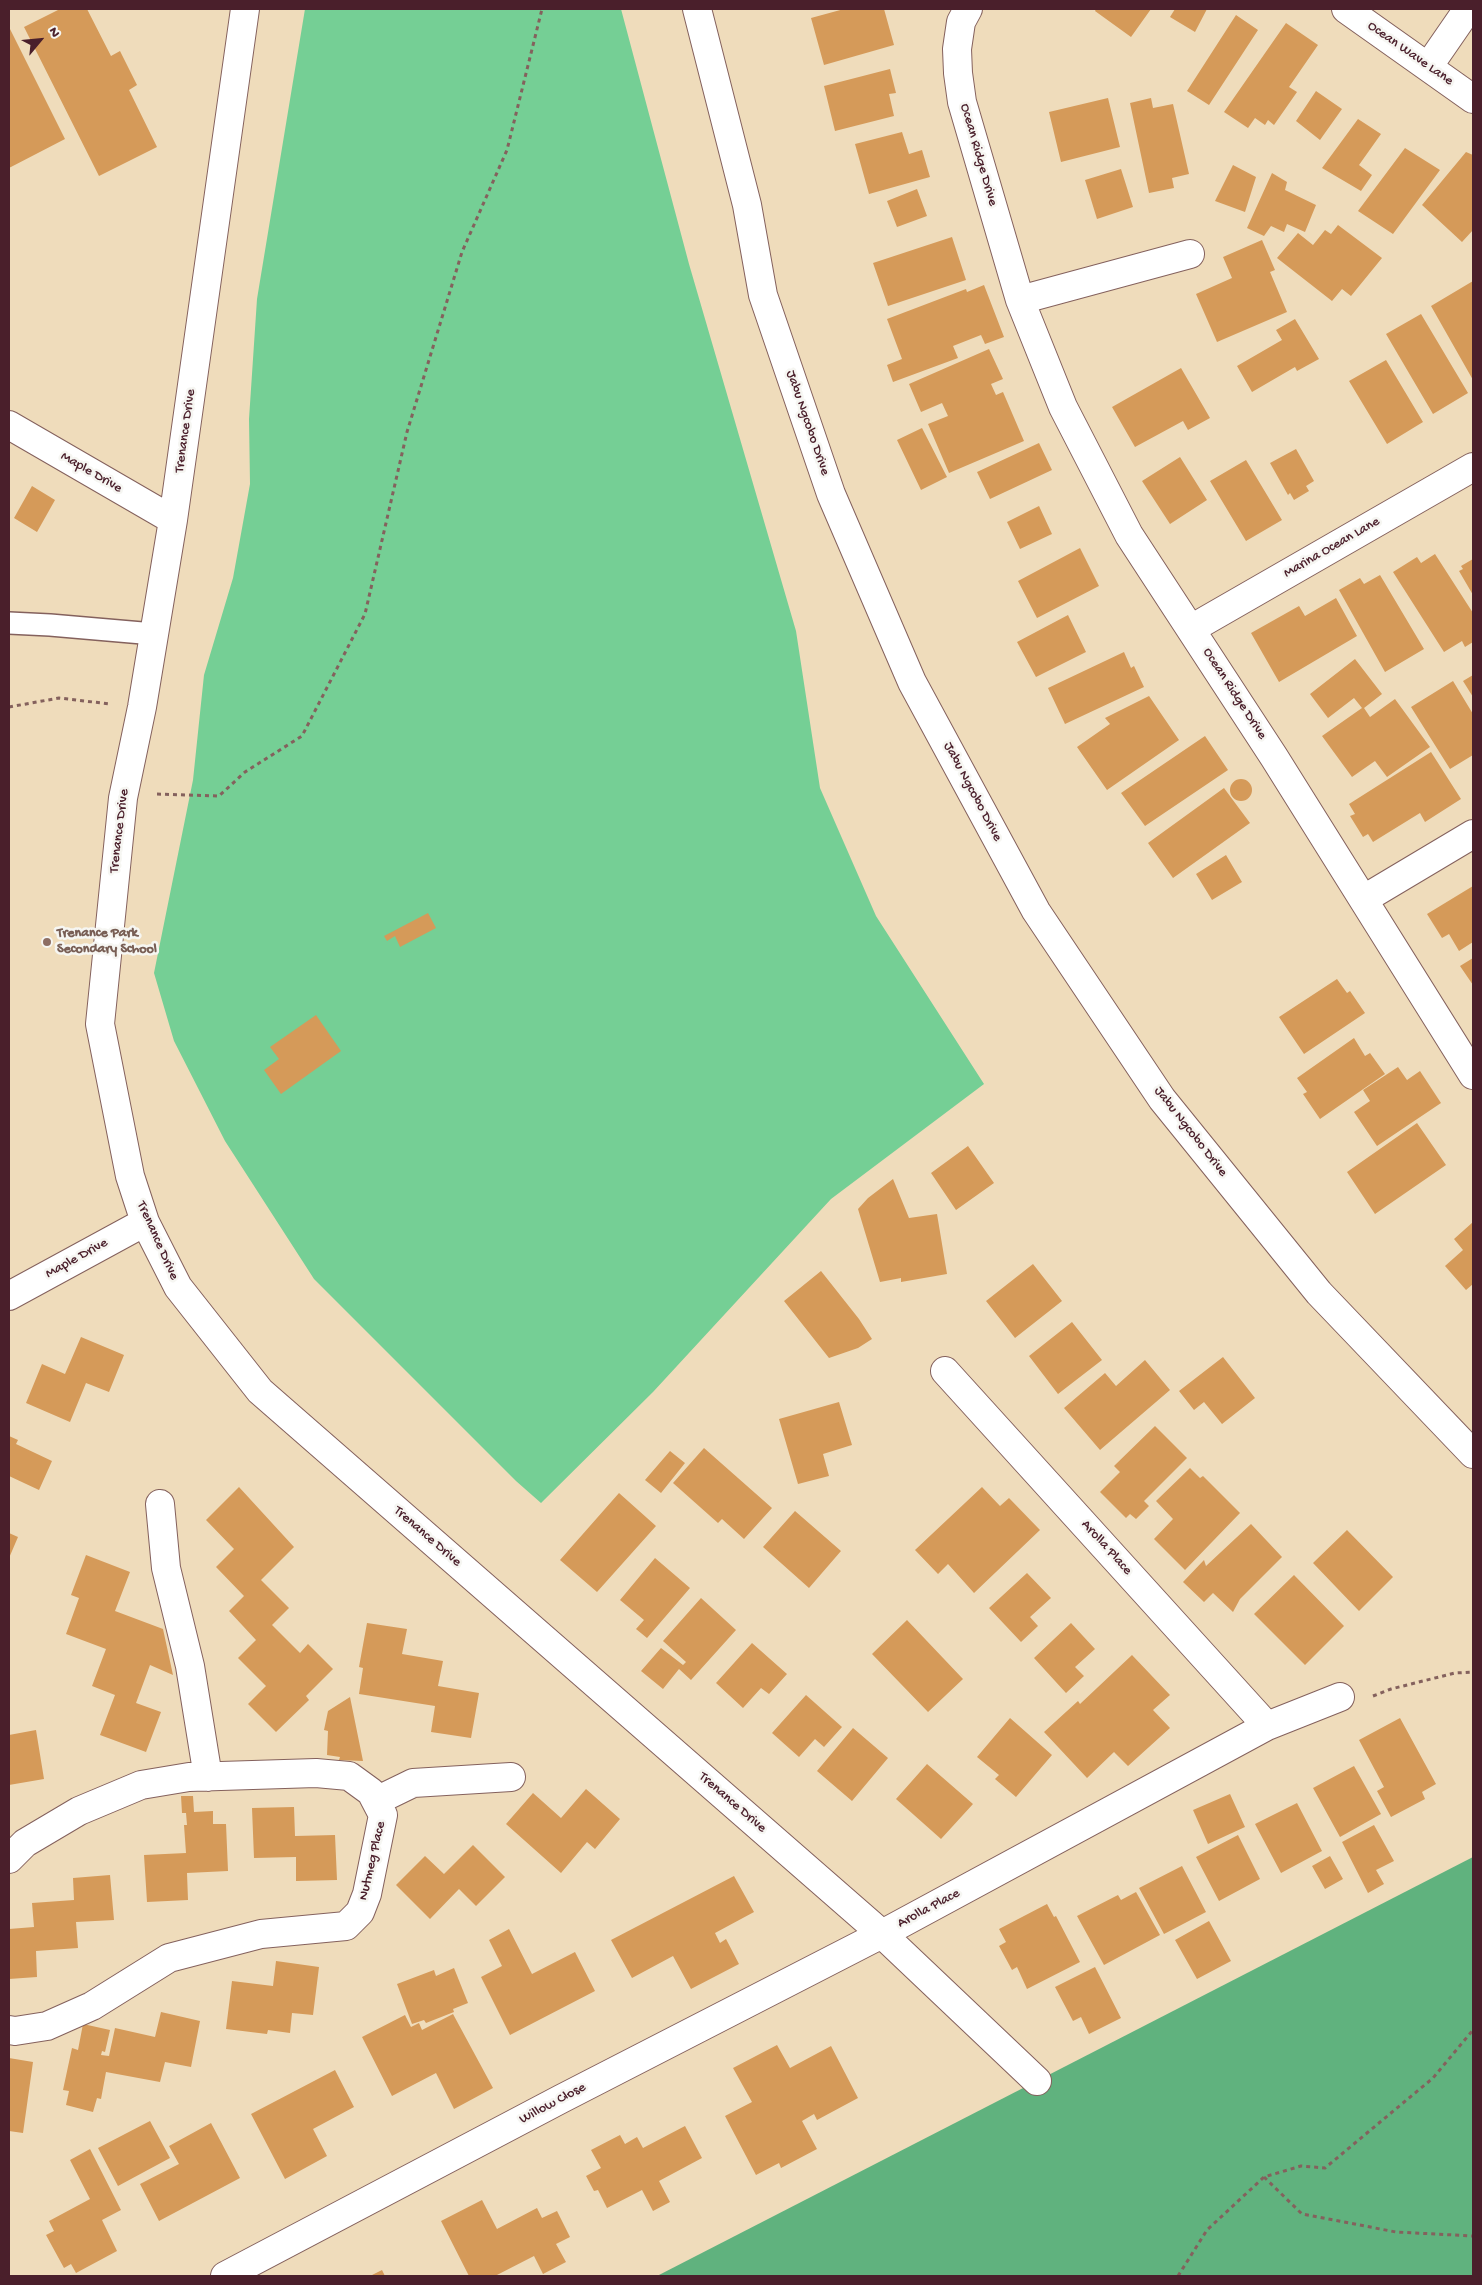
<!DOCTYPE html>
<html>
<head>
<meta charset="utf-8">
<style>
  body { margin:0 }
  #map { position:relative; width:1482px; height:2285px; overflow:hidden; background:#efdcbb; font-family:"Gochi Hand",sans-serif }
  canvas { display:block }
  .frame { position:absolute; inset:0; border:10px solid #4a1f2b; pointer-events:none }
  .north { position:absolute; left:15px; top:15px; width:50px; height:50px; -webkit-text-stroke:4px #f6f6f2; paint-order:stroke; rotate:62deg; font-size:14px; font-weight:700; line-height:20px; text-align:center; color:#4a1f2b }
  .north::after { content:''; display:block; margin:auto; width:18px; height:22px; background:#4a1f2b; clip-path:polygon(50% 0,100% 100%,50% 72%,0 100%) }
</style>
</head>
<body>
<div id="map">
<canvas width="1482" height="2285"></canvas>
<div class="frame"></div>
<div class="north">N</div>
</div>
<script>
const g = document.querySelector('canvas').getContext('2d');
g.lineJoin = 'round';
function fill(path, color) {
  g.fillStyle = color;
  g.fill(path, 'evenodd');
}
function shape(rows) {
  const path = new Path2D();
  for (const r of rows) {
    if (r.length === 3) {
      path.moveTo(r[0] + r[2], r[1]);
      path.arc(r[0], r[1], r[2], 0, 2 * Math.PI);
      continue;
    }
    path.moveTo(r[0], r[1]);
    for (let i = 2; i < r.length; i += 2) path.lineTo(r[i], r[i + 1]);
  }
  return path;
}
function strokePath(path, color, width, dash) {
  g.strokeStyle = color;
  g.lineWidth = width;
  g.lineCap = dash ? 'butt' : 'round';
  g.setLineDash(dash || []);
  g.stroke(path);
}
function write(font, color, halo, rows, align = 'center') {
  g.font = font + ' "Gochi Hand",sans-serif';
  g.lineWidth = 5;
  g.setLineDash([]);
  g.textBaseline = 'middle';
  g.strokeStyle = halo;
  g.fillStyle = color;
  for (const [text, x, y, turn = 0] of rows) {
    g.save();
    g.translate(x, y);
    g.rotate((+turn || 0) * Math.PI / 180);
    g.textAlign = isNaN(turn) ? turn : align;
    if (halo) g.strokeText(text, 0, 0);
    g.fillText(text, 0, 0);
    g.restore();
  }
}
fill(shape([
  [305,9,621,9,689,264,796,631,820,788,876,916,984,1084,831,1199,653,1392,541,1503,516,1481,314,1279,225,1141,174,1041,154,973,193,780,204,675,233,578,250,484,249,419,257,299]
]), '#75cf95');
fill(shape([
  [1473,1857,1473,2276,657,2276]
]), '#60b27e');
fill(shape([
  [60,9,87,9,111,56,120,51,137,85,129,90,157,147,99,176,24,27],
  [844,9,884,9,894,45,824,65,811,18],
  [1096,9,1151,9,1131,37,1095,11],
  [1175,9,1207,9,1195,32,1170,17],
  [1236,15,1258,30,1209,105,1187,91],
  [1286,23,1318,45,1289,87,1297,92,1274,125,1268,120,1265,125,1255,118,1248,128,1224,112],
  [9,27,65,139,9,168],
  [890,69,896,93,889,94,894,116,835,131,824,86],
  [1316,91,1342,109,1320,140,1296,121],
  [1108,98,1120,147,1061,162,1049,112],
  [1151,98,1153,108,1173,104,1189,174,1172,178,1174,188,1149,193,1130,103],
  [1358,119,1381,134,1359,165,1372,175,1361,191,1322,168],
  [902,132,909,154,922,150,930,177,869,194,855,144],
  [1405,148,1440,170,1393,234,1358,211],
  [1466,152,1473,155,1473,230,1462,242,1422,205],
  [1233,165,1256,177,1245,212,1215,201],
  [1121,169,1133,207,1097,219,1085,180],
  [1272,173,1287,182,1285,190,1316,205,1305,232,1287,224,1284,232,1271,226,1264,236,1247,228],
  [917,189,927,216,897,227,887,201],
  [1338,225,1382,258,1351,296,1342,289,1332,301,1277,258,1298,233,1313,245,1325,230,1331,234],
  [952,237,966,280,888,306,873,263],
  [1262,240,1275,270,1270,272,1287,312,1217,342,1196,294,1232,278,1223,257],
  [1473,281,1473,380,1431,306],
  [984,285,1004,337,985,344,981,335,953,346,958,358,893,382,887,365,902,359,887,319,966,289,967,292],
  [1421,314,1468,393,1433,414,1386,334],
  [1295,319,1319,359,1297,371,1295,367,1252,392,1237,366,1282,340,1276,330],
  [989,349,1003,379,991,384,996,395,1003,392,1024,441,949,473,928,424,948,416,942,403,921,412,909,384],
  [1386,360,1423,422,1387,444,1349,381],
  [1181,368,1210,418,1188,430,1183,421,1135,447,1112,407],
  [922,428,947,477,921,490,897,440],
  [1039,443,1052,470,990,499,977,472],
  [1296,449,1314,481,1306,486,1309,491,1294,500,1290,493,1288,495,1270,463],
  [1180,457,1207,500,1170,524,1142,481],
  [1246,460,1282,520,1246,541,1210,481],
  [32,486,55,500,37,532,14,518],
  [1039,506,1052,534,1020,549,1007,522],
  [1080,548,1099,586,1037,618,1018,581],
  [1435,554,1473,613,1473,642,1465,647,1462,641,1444,652,1393,572,1417,557,1421,563],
  [1473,559,1473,595,1459,571,1463,569,1461,566],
  [1380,575,1424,649,1385,672,1339,590,1360,578,1364,584],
  [1336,598,1357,636,1279,682,1251,633,1299,606,1305,616],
  [1068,615,1086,652,1036,677,1017,642],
  [1124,652,1131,668,1134,666,1144,687,1065,724,1048,688],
  [1355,659,1382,694,1364,708,1370,717,1395,699,1430,747,1387,777,1375,761,1352,777,1322,736,1362,708,1354,698,1328,718,1310,694],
  [1473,675,1473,697,1463,681],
  [1453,681,1473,714,1473,755,1450,769,1411,707],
  [1149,696,1179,740,1107,790,1077,747,1110,724,1105,718],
  [1205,736,1228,770,1145,826,1121,793],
  [1431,752,1461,799,1425,822,1420,813,1373,842,1368,834,1363,837,1350,816,1355,814,1349,804],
  [1241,790,11],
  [1224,788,1250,823,1173,878,1148,843],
  [1226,855,1242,882,1212,900,1196,874],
  [1473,886,1473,942,1459,951,1449,934,1442,938,1427,914],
  [428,913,436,928,400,947,395,936,387,941,384,936],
  [1473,958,1473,985,1460,966],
  [1337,979,1347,993,1350,991,1365,1013,1304,1054,1279,1017],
  [316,1015,341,1051,281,1094,264,1070,279,1059,270,1047],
  [1354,1038,1365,1056,1370,1053,1385,1074,1320,1119,1303,1094,1307,1092,1297,1078],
  [1398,1067,1407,1080,1420,1071,1441,1103,1377,1146,1354,1112,1370,1101,1363,1090],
  [1417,1123,1446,1165,1375,1214,1347,1172],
  [968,1146,994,1183,956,1210,931,1173],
  [893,1179,909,1218,937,1214,947,1274,901,1282,901,1278,880,1282,858,1209,868,1198],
  [1473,1222,1473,1284,1466,1290,1445,1266,1463,1250,1454,1239],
  [1033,1264,1062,1301,1015,1338,986,1301],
  [821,1271,859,1319,872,1339,858,1348,829,1358,784,1301],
  [1072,1322,1102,1360,1058,1394,1029,1356],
  [81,1337,124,1355,109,1392,86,1383,70,1422,26,1403,42,1364,65,1374],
  [1223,1357,1255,1398,1222,1424,1204,1402,1194,1410,1179,1391],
  [1145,1360,1170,1390,1100,1450,1064,1408,1105,1373,1116,1386],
  [839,1402,852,1445,823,1454,829,1476,798,1484,779,1419],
  [1155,1426,1187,1458,1144,1501,1149,1506,1136,1519,1130,1514,1126,1518,1100,1492,1120,1472,1114,1466],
  [9,1436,18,1440,16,1444,52,1461,39,1490,9,1476],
  [704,1448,772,1508,744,1539,722,1519,718,1523,673,1483],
  [670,1451,685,1463,661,1493,645,1480],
  [1190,1468,1200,1478,1203,1476,1240,1513,1185,1570,1154,1539,1173,1519,1156,1501],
  [239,1487,294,1547,261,1580,289,1608,272,1625,300,1653,308,1644,333,1669,306,1696,309,1700,276,1732,248,1704,266,1686,238,1658,256,1640,229,1611,244,1596,216,1567,234,1549,206,1520],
  [982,1487,1000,1506,1009,1498,1040,1530,974,1593,948,1564,938,1574,915,1550],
  [619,1493,656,1526,597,1592,560,1560],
  [795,1511,841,1551,809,1588,763,1547],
  [1251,1524,1282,1557,1240,1599,1233,1612,1213,1593,1204,1602,1183,1582,1204,1560,1206,1566],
  [1347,1530,1393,1577,1359,1611,1313,1563],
  [9,1533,18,1537,9,1558],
  [86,1555,130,1572,115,1611,163,1629,173,1675,150,1665,136,1703,161,1712,146,1752,100,1735,115,1695,92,1686,106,1649,66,1634,79,1598,71,1595],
  [655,1558,690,1588,647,1638,636,1629,644,1620,620,1600],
  [1027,1573,1051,1598,1030,1617,1038,1626,1021,1642,989,1608],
  [1294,1575,1344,1626,1305,1665,1254,1614],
  [701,1598,736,1630,691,1680,679,1669,663,1689,641,1671,661,1648,683,1665,686,1662,663,1641],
  [907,1620,963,1679,928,1712,872,1654],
  [367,1623,407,1629,402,1654,443,1661,438,1686,479,1693,471,1738,431,1732,435,1706,359,1694,363,1668,359,1667],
  [1071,1623,1095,1649,1075,1667,1084,1676,1066,1693,1034,1658],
  [752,1643,787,1674,769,1694,761,1688,743,1708,716,1683],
  [1132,1655,1170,1695,1153,1710,1170,1728,1128,1766,1114,1752,1087,1778,1044,1732,1078,1701,1080,1704],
  [806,1695,842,1727,824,1747,815,1739,799,1757,772,1733],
  [350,1697,363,1761,339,1760,340,1757,327,1755,328,1731,324,1730,328,1711],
  [1010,1718,1052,1755,1016,1797,995,1779,999,1775,977,1757],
  [1400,1718,1436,1784,1422,1792,1425,1799,1391,1817,1377,1791,1384,1787,1359,1740],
  [853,1728,888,1758,852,1801,817,1771],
  [36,1730,44,1779,9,1785,9,1735],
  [927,1764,973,1804,941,1839,896,1799],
  [1354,1766,1381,1814,1340,1837,1313,1788],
  [586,1789,620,1819,595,1849,587,1842,561,1873,506,1824,533,1793,561,1818],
  [1230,1794,1245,1827,1208,1844,1193,1810],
  [181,1796,193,1796,194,1812,213,1811,213,1824,226,1824,228,1871,187,1873,188,1900,147,1902,144,1855,186,1853,184,1825,187,1825,186,1813,182,1813],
  [1297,1803,1322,1851,1281,1873,1255,1824],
  [294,1807,295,1836,335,1835,337,1880,296,1881,296,1857,254,1858,252,1808],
  [1374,1825,1394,1861,1376,1870,1384,1884,1368,1893,1342,1842],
  [1238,1835,1260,1879,1219,1901,1196,1857],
  [473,1845,505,1877,476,1906,459,1889,430,1919,396,1885,425,1856,444,1874],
  [1330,1856,1343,1879,1325,1889,1312,1866],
  [1182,1866,1206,1912,1164,1934,1139,1888],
  [110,1875,114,1920,76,1922,78,1948,36,1951,37,1977,9,1979,9,1929,34,1927,32,1903,74,1900,73,1878],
  [734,1876,754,1912,715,1933,720,1943,726,1939,739,1964,691,1989,673,1956,632,1978,611,1940],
  [1136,1892,1160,1935,1104,1965,1077,1916,1118,1895,1121,1900],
  [1047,1904,1054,1917,1056,1916,1080,1962,1027,1989,1017,1967,1012,1970,999,1946,1006,1942,999,1929],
  [1209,1921,1231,1961,1197,1979,1175,1940],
  [509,1929,532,1974,575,1952,595,1991,510,2035,481,1977,502,1966,489,1940],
  [276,1961,319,1967,313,2015,292,2013,290,2033,268,2030,267,2034,226,2029,232,1981,273,1986],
  [1095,1967,1121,2018,1089,2034,1081,2017,1073,2021,1055,1987],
  [454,1968,468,2003,453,2009,454,2012,426,2023,424,2020,412,2024,397,1984,434,1970,436,1976],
  [161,2012,200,2021,191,2067,165,2062,160,2082,106,2072,101,2099,97,2098,93,2112,66,2105,69,2091,63,2090,72,2048,78,2050,83,2024,110,2030,105,2052,102,2051,101,2055,109,2056,115,2028,155,2037],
  [453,2014,493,2088,454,2109,436,2073,392,2096,362,2037,405,2015,411,2027,419,2023,422,2030],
  [777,2045,790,2068,831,2046,858,2098,817,2120,814,2114,802,2121,817,2149,781,2168,779,2163,756,2175,725,2116,752,2102,733,2068],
  [9,2058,33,2062,23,2133,9,2131],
  [335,2070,354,2107,313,2129,327,2156,285,2179,251,2114],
  [150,2121,170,2158,118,2186,98,2148],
  [211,2123,240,2178,159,2221,140,2184,179,2164,169,2146],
  [685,2126,702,2158,659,2181,670,2202,653,2211,642,2190,607,2208,598,2190,594,2191,586,2176,601,2168,591,2150,620,2135,625,2144,637,2137,643,2148],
  [90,2149,121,2210,102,2220,117,2251,76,2273,71,2264,64,2268,46,2235,54,2231,49,2221,90,2199,70,2160],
  [482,2200,497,2229,537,2208,542,2218,557,2211,570,2237,556,2244,566,2262,543,2274,534,2256,495,2276,469,2276,441,2221],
  [382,2270,385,2276,370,2276]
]), '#d59a59');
const lane = shape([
  [9,623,50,625,154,634]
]);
const street = shape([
  [245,9,173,520,142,707,123,798,100,1024,130,1176,145,1222,178,1287,260,1391,882,1934,1037,2081],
  [968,9,961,22,957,49,958,73,962,102,1020,300,1063,407,1129,535,1274,757,1473,1075],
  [1346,9,1473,99],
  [1428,67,1468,9],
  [1020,300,1190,254],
  [9,425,173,520],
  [1191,629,1473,467],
  [1364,899,1473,834],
  [9,1296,145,1222],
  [945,1371,1267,1726],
  [160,1504,166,1568,190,1666,208,1777],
  [376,1801,413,1783,511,1777],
  [9,1859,25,1843,79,1811,141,1785,189,1777,316,1773,349,1776,371,1792,383,1815,367,1894,360,1912,346,1926,261,1934,169,1958,92,2006,47,2026,15,2031,9,2030],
  [225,2276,561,2099,882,1934,1267,1726,1340,1697]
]);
const secondary = shape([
  [697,9,747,205,763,295,831,494,912,682,1036,911,1162,1099,1319,1293,1473,1454]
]);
strokePath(lane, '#84615d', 24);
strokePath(street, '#84615d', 30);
strokePath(secondary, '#84615d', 30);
strokePath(shape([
  [9,707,59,698,110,704],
  [157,794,219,796,245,772,302,736,365,614,407,432,462,252,507,150,542,9],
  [1373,1696,1391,1689,1455,1673,1473,1672],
  [1264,2177,1302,2214,1396,2232,1473,2236],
  [1178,2276,1207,2230,1264,2177,1301,2166,1325,2168,1433,2078,1473,2030]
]), '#84615d', 3, [4, 4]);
strokePath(lane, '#fff', 21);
strokePath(street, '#fff', 28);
strokePath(secondary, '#fff', 28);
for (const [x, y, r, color] of [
  [47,942,5,"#8d6e63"]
]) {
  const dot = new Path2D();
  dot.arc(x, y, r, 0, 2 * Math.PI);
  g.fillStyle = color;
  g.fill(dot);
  strokePath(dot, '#f6f6f2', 2);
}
write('14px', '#4a1f2b', '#f6f6f2', [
  ["Ocean Wave Lane",1410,54,35],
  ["Ocean Ridge Drive",978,155,74],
  ["Jabu Ngcobo Drive",807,423,71],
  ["Trenance Drive",186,431,-82],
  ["Maple Drive",91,473,30],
  ["Marina Ocean Lane",1332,548,-30],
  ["Ocean Ridge Drive",1234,694,57],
  ["Jabu Ngcobo Drive",972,792,62],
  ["Trenance Drive",120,831,-83],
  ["Jabu Ngcobo Drive",1190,1132,52],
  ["Trenance Drive",157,1241,66],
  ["Maple Drive",77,1259,-29],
  ["Trenance Drive",427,1537,41],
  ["Arolla Place",1106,1548,48],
  ["Trenance Drive",732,1803,41],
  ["Nutmeg Place",373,1861,-77],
  ["Arolla Place",929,1909,-28],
  ["Willow Close",553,2104,-28]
]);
write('bold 14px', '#785e54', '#f6f6f2', [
  ["Trenance Park",57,934],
  ["Secondary School",57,950]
], 'left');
</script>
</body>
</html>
